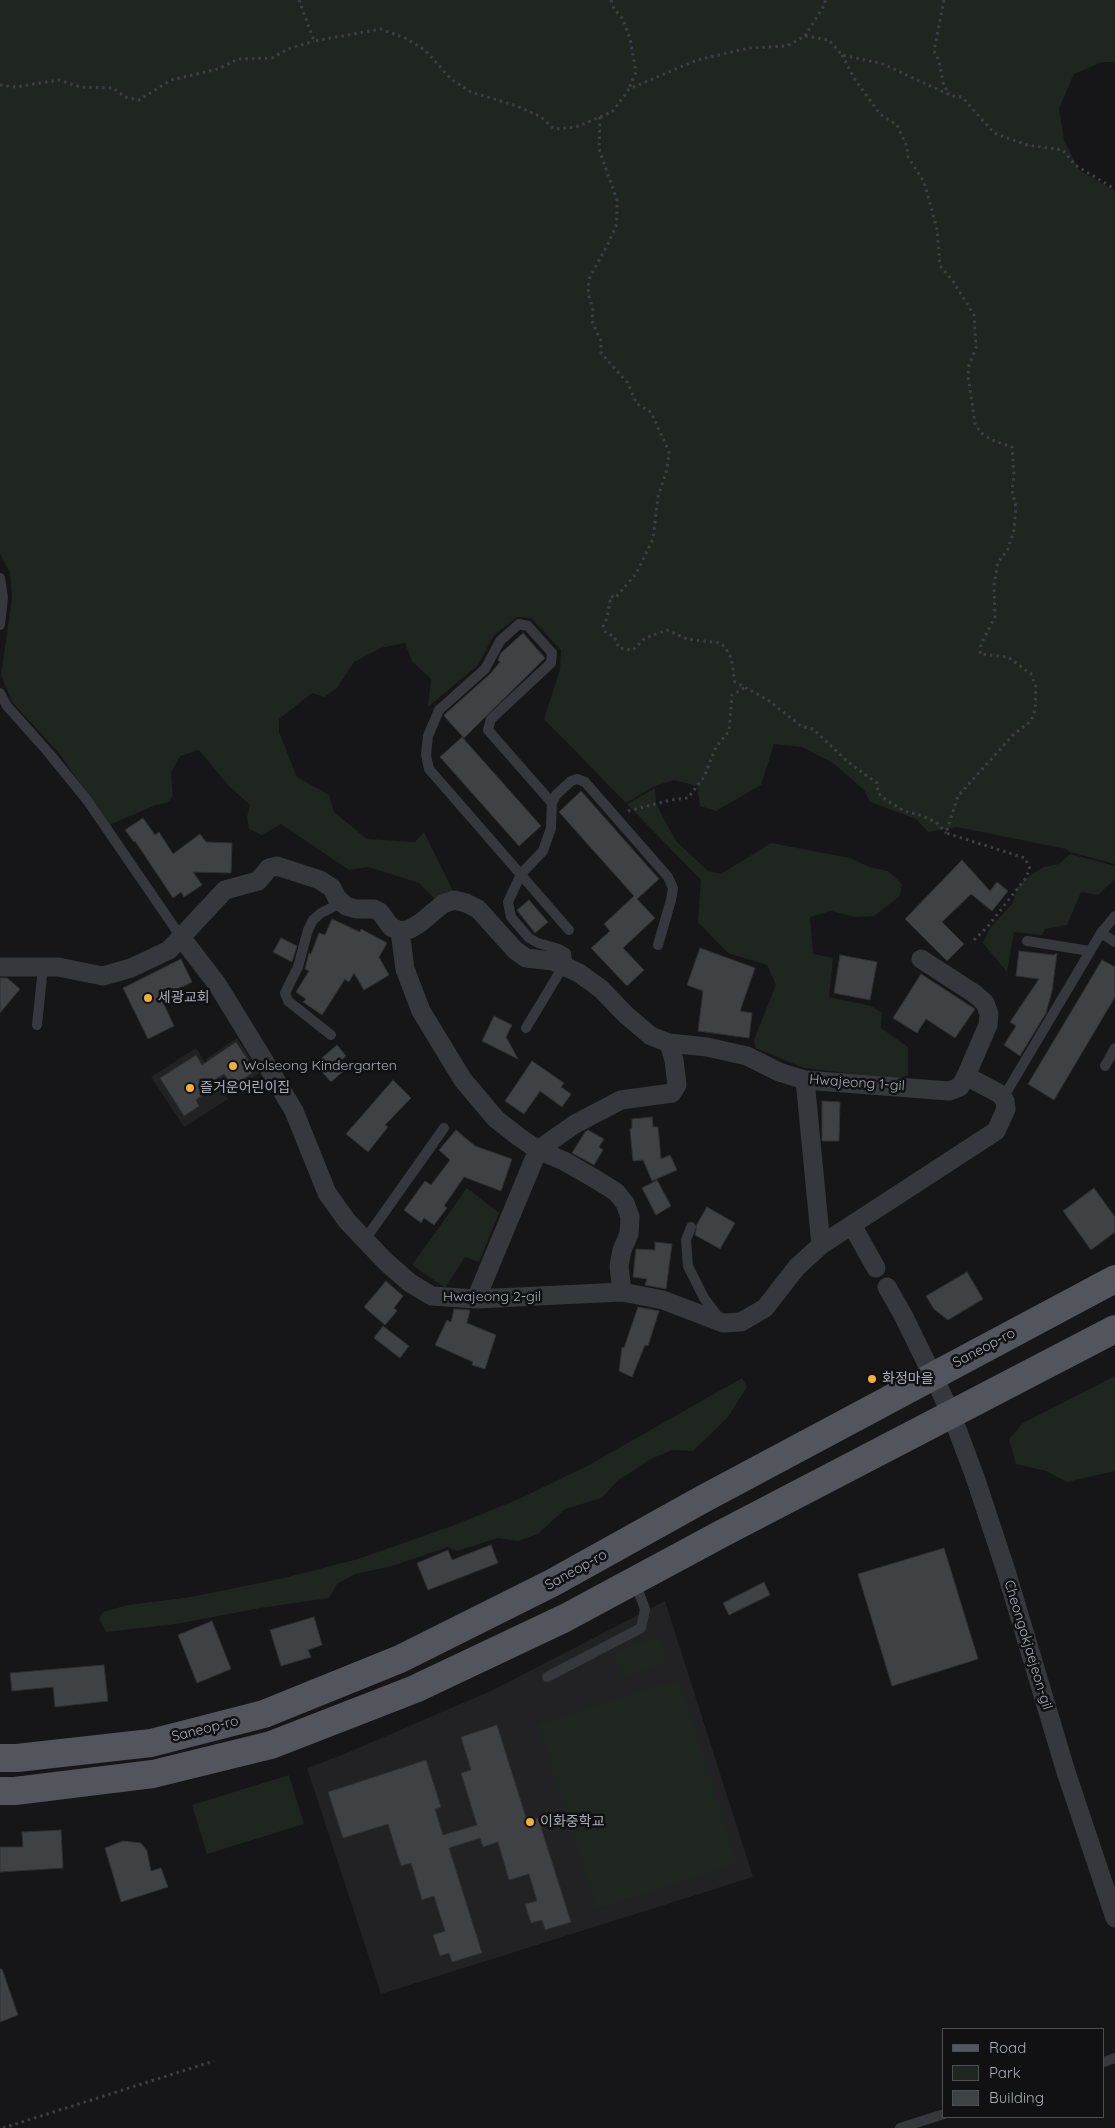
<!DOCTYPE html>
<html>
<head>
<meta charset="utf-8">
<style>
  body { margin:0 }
  #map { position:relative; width:1115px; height:2128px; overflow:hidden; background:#161618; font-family:Quicksand,sans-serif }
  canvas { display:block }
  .legend { position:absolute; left:942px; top:2028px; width:162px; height:90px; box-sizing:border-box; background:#111113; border:1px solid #4d4f55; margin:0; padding:6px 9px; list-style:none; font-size:15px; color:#a8adb8 }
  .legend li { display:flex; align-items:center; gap:10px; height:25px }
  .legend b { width:25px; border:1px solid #4d4f55 }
</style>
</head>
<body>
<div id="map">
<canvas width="1115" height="2128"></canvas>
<ul class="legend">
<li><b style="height:6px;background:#53555c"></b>Road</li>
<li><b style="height:14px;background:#1e261f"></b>Park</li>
<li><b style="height:14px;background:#404145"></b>Building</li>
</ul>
</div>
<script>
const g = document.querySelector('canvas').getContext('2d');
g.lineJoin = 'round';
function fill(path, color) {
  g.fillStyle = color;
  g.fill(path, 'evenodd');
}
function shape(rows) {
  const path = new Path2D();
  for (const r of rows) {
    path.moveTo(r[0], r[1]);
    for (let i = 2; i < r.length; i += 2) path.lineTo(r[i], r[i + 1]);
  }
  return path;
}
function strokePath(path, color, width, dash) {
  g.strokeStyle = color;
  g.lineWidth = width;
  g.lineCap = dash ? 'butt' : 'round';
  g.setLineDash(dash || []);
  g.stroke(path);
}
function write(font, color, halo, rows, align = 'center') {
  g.font = font + ' Quicksand,"Noto Sans KR",sans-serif';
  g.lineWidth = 5;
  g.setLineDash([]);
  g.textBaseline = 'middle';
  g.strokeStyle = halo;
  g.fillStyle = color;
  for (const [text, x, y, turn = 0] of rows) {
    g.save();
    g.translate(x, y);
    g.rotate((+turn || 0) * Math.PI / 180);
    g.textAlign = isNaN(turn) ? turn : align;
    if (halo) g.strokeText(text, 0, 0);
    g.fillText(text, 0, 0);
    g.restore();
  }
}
fill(shape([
  [237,1038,260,1073,229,1093,206,1059],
  [196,1048,228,1099,184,1127,151,1077],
  [665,1601,753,1877,381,1994,307,1768,342,1755,493,1690]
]), '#222225');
fill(shape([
  [0,0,1115,0,1115,62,1102,62,1074,74,1059,108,1064,140,1079,170,1115,191,1115,864,1070,852,1066,849,957,827,928,832,916,819,870,802,864,790,833,763,802,747,774,744,761,785,716,811,700,806,697,786,674,780,655,786,626,803,544,719,560,670,561,650,531,618,517,617,494,635,478,665,428,707,431,679,412,661,405,643,381,648,354,662,337,688,324,697,312,693,279,719,279,732,297,777,329,795,334,812,367,839,415,842,424,832,454,893,436,900,419,883,368,867,349,870,281,824,262,835,249,829,247,817,250,805,228,785,199,750,180,756,171,773,173,796,167,803,156,805,109,825,59,753,12,702,1,675,12,598,10,573,0,554],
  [655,788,656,804,676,841,708,871,721,874,771,843,850,858,869,867,888,871,902,884,900,896,874,916,855,917,831,911,810,917,813,954,833,958,829,997,871,1006,882,1013,881,1028,908,1047,908,1075,898,1079,804,1068,755,1048,754,1040,776,985,767,965,728,953,698,922,701,880,627,804],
  [1070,854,1115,866,1115,879,1098,895,1081,892,1067,925,1045,929,1042,935,1014,932,1007,972,983,943,990,928,1013,903,1016,889,1025,879,1043,867,1059,864],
  [467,1188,499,1213,479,1262,465,1257,445,1288,412,1265],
  [1115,1376,1115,1471,1067,1482,1046,1471,1016,1464,1009,1439,1023,1423],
  [742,1378,747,1387,728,1417,693,1451,672,1450,651,1459,617,1481,602,1498,565,1509,538,1534,518,1541,498,1538,457,1551,448,1547,392,1566,355,1574,337,1584,329,1598,260,1608,176,1624,106,1632,99,1619,103,1612,128,1605,191,1597,284,1578,358,1559,452,1526,521,1498,589,1465],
  [660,1636,669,1661,623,1678,614,1653],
  [680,1679,738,1864,596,1909,538,1724],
  [289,1775,304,1824,207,1854,192,1805]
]), '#1e261f');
const building = shape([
  [523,633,545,658,464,738,444,716,445,714,490,674,500,662,498,660,501,653,523,633],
  [462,737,541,826,519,846,440,757,462,737],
  [581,791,659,879,637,899,655,918,623,948,644,970,627,986,591,948,610,931,604,924,634,896,559,812,581,791],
  [143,818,155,835,159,832,173,854,200,834,206,842,232,843,231,873,193,872,202,885,184,897,181,892,173,898,135,841,134,842,125,830,143,818],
  [962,860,990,891,997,882,1008,891,992,911,971,894,942,922,964,944,947,961,905,919,962,860],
  [529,900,548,922,535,933,517,910,529,900],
  [332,919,360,932,361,929,387,943,379,957,389,975,364,990,354,973,349,982,345,979,322,1015,303,1002,306,999,296,992,309,971,305,969,309,953,311,954,319,933,325,935,332,919],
  [281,938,297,946,292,962,273,952,281,938],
  [700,948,755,968,740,1011,752,1013,749,1038,698,1031,703,991,687,985,700,948],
  [1019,951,1054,955,1057,953,1052,991,1046,1013,1020,1056,1004,1045,1016,1026,1010,1022,1039,979,1016,976,1019,951],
  [840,955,877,962,870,1000,834,993,840,955],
  [181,959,192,982,161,998,174,1026,148,1039,123,988,181,959],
  [1102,960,1115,967,1115,997,1054,1100,1028,1084,1102,960],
  [921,974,975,1009,955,1038,926,1019,917,1033,893,1018,921,974],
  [0,978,7,978,20,989,0,1013,0,978],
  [494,1016,512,1025,506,1037,518,1059,482,1041,494,1016],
  [236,1042,255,1071,233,1086,224,1074,199,1090,202,1095,196,1100,199,1106,184,1116,160,1078,196,1055,202,1065,236,1042],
  [337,1045,346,1056,339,1062,346,1069,331,1082,315,1064,337,1045],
  [532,1061,564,1083,561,1087,571,1094,562,1107,540,1091,524,1114,505,1101,532,1061],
  [393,1080,411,1098,385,1125,388,1127,368,1152,346,1134,393,1080],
  [822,1101,840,1102,839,1141,822,1141,822,1101],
  [652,1117,653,1127,658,1127,661,1159,670,1155,677,1170,652,1181,643,1160,633,1161,630,1129,632,1128,632,1119,652,1117],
  [456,1130,475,1146,512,1159,501,1191,464,1177,444,1206,447,1208,434,1225,424,1218,421,1223,404,1210,425,1181,431,1185,450,1160,439,1150,456,1130],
  [588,1130,604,1139,599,1147,603,1150,594,1165,572,1153,585,1132,588,1130],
  [657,1180,671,1206,656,1215,642,1188,657,1180],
  [1094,1188,1115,1217,1115,1232,1091,1250,1063,1211,1094,1188],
  [707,1207,735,1223,720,1249,695,1235,697,1224,707,1207],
  [655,1242,672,1244,666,1289,645,1285,647,1279,633,1277,636,1249,655,1250,655,1242],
  [967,1272,983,1299,948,1320,934,1309,926,1296,967,1272],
  [386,1281,403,1296,394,1308,397,1311,385,1325,364,1307,386,1281],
  [638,1307,659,1311,648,1346,645,1345,632,1377,619,1371,622,1347,624,1348,638,1307],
  [454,1309,470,1310,467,1323,496,1335,485,1369,472,1365,473,1362,435,1345,447,1320,451,1322,454,1309],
  [383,1326,409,1346,400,1358,374,1338,383,1326],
  [491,1545,498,1563,428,1590,417,1563,448,1550,452,1560,491,1545],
  [944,1548,978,1659,892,1686,858,1574,944,1548],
  [764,1582,770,1595,729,1615,723,1603,764,1582],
  [314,1617,322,1645,308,1650,311,1657,281,1666,270,1630,314,1617],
  [212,1621,231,1669,197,1683,178,1635,212,1621],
  [104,1665,108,1701,55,1707,53,1687,12,1691,10,1673,104,1665],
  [497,1725,527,1821,538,1818,571,1922,545,1930,542,1920,531,1923,525,1904,537,1901,529,1874,509,1880,498,1842,483,1847,480,1838,449,1848,482,1953,452,1962,449,1953,440,1956,433,1935,445,1931,434,1896,422,1900,411,1863,401,1866,388,1824,343,1838,328,1792,426,1760,441,1807,435,1809,443,1835,477,1825,461,1773,471,1770,461,1737,497,1725],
  [61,1830,63,1868,0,1872,0,1847,23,1847,22,1832,61,1830],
  [123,1841,141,1843,147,1851,151,1871,161,1868,168,1887,121,1902,105,1848,123,1841],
  [0,1969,2,1969,18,2015,0,2022,0,1969]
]);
fill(building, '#404145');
strokePath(building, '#303034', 1);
strokePath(shape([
  [299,0,314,41,381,29,405,38,425,50,451,79,471,92,517,106,541,117,554,129,576,127,612,112,629,89,697,60,749,48,787,46,805,36,829,40,842,55,883,64,952,96,962,97,994,133,1027,145,1063,150,1075,165,1115,189],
  [611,0,614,9,623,19,630,39,636,72,629,88],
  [944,0,934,51,939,61,944,87,950,93],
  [805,36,825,4,825,0],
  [842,55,854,78,880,114,897,125,907,147,908,157,924,182,937,229,940,266,953,281,974,315,976,348,969,365,968,375,975,424,981,433,992,440,1012,447,1014,476,1012,490,1016,507,1014,530,1007,552,1001,557,997,566,994,586,995,617,981,644,980,654,1008,657,1031,674,1036,687,1035,710,1031,721,1013,735,958,796,946,833,1025,858,1030,869,1025,879,989,925,971,943],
  [0,85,16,87,59,80,80,87,113,88,125,97,139,100,171,80,218,69,238,59,272,58,288,49,314,41],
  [600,117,599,149,617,200,617,216,616,226,609,242,589,279,588,293,593,310,592,321,601,341,601,353,627,382,637,404,651,412,669,452,667,469,658,497,653,539,636,574,615,598,611,596,607,618,603,627,606,633,614,636,619,648,633,650,645,638,667,630,687,639,720,643,725,647,731,658,735,682,768,700,801,726,813,729,848,762,877,783,878,793,885,799,904,811,920,815,936,822,946,833],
  [628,811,671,800,688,798,704,777,716,747,729,731,732,695,744,688],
  [3,2128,214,2061]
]), '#3d3f44', 3, [2.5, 4]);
strokePath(shape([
  [0,578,3,598,0,625],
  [0,693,7,706,48,752,87,800,181,937],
  [552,803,488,730,491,719,551,663,552,653,528,626,519,624,500,641,485,669,439,710,428,736,426,755,429,769,569,930],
  [1101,933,1115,942],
  [1027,941,1090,951],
  [37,1025,43,967],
  [526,1028,567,960,566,953,559,949,538,943,529,938,511,917,508,902,521,874,543,851,551,828,552,803,556,795,571,781,577,779,585,782,668,877,673,888,671,900,658,945],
  [331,1035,288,1001,285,993,298,967,308,930,313,920,321,913,341,903],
  [1105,1066,1115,1048],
  [1003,1098,1101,933,1115,916],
  [691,1227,686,1240,688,1266,704,1298,719,1318],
  [364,1241,444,1128],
  [547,1677,641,1628,645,1609,635,1582],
  [1104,2062,1115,2058],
  [900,2128,944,2114]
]), '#37383d', 10);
strokePath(shape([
  [400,931,405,969,421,1011,463,1080,496,1119,519,1137,538,1150,564,1161,597,1180,616,1192,625,1203,630,1217,629,1234,622,1250,619,1266,622,1292],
  [921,959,975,994,985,1003,989,1014,988,1025,966,1076],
  [0,967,58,967,103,976,131,968,169,950,225,890,258,881,269,868,277,866,320,880,332,888,337,898,346,906,356,909,374,909,380,912,391,927,400,931,410,929,420,923,443,904,454,900,466,903,478,909,515,950,526,958,553,961,579,973,601,989,626,1015,651,1036,669,1043,707,1047,747,1056,779,1072,805,1080,949,1091,960,1087,966,1076,1000,1094,1005,1101,1006,1109,996,1131,821,1245,797,1267,765,1308,741,1322,723,1323,663,1300,622,1292,476,1299,432,1296,410,1283,385,1261,347,1221,327,1193,294,1111,271,1072,217,984,181,937],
  [805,1080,821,1245],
  [852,1225,876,1268],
  [887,1287,903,1315,951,1413,975,1477,1006,1571,1066,1772,1115,1918],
  [476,1299,538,1150,575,1124,621,1100,672,1093,677,1085,674,1060,669,1043]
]), '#37383d', 19);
strokePath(shape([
  [0,1758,17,1758,151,1743,264,1714,400,1659,552,1583,703,1499,1115,1279],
  [0,1791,15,1791,153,1774,271,1745,415,1689,565,1618,723,1533,1115,1329]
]), '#53555c', 28);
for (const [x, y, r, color] of [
  [148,998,5,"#f2b134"],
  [233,1066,5,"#f2b134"],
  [190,1088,5,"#f2b134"],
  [872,1379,5,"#f2b134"],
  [530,1822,5,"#f2b134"]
]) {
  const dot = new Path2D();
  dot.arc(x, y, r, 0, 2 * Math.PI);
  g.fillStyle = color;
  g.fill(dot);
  strokePath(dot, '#111113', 2);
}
write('14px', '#a8adb8', '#111113', [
  ["세광교회",158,998],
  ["Wolseong Kindergarten",243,1066],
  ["즐거운어린이집",200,1088],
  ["화정마을",882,1379],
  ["이화중학교",540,1822]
], 'left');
write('14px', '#a8adb8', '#111113', [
  ["Hwajeong 1-gil",857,1083,4],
  ["Hwajeong 2-gil",492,1297],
  ["Saneop-ro",984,1348,-28],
  ["Saneop-ro",576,1570,-29],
  ["Cheongokjaejeon-gil",1028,1645,73],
  ["Saneop-ro",205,1729,-14]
]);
</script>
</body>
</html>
